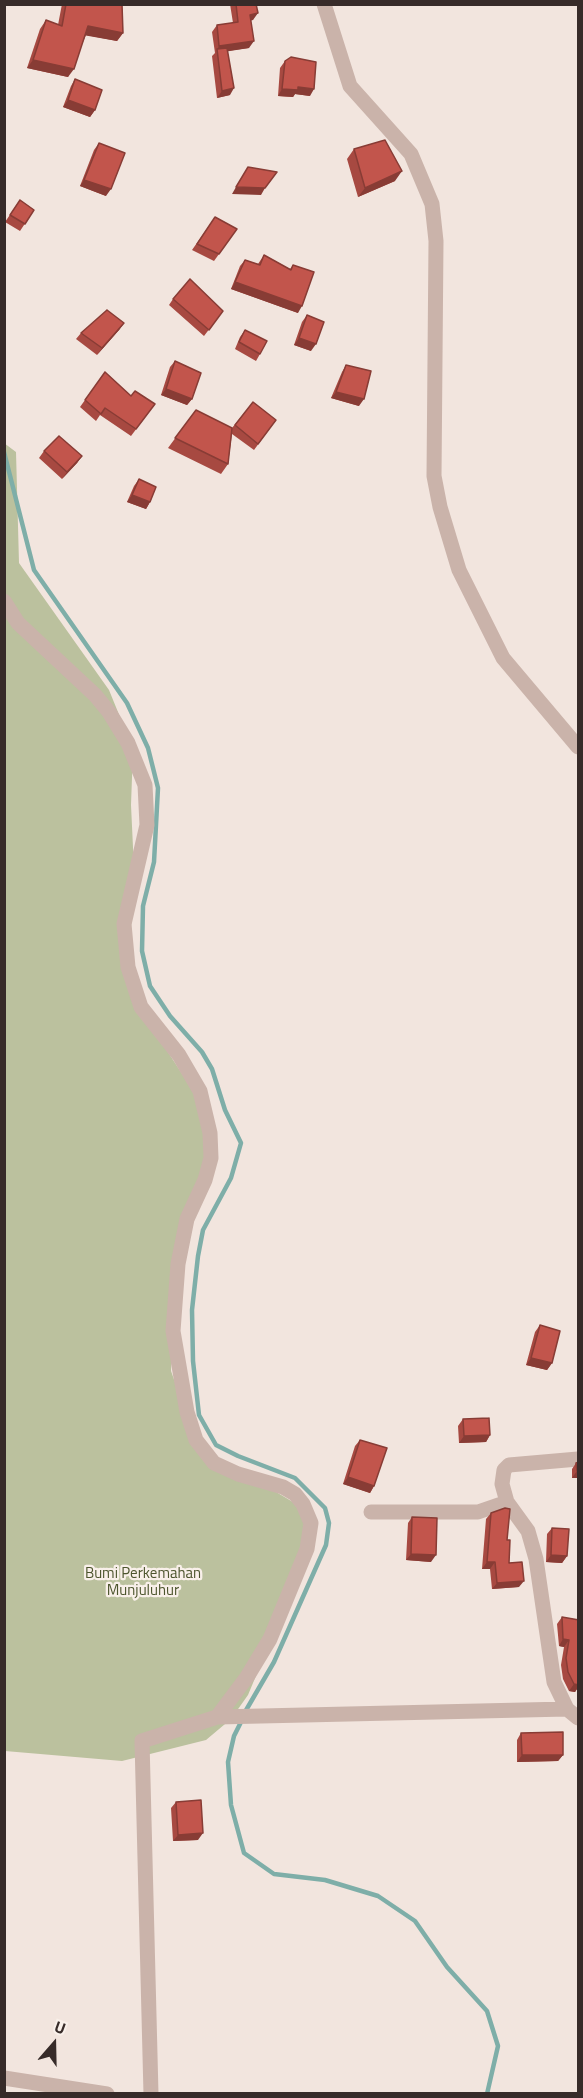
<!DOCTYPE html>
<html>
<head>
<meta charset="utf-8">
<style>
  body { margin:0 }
  #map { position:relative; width:583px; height:2098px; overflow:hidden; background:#f2e5de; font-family:"Titillium Web",sans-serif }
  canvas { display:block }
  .frame { position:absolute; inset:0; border:6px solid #372b29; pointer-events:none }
  .north { position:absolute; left:24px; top:2014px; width:60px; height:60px; -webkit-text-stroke:4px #f9f0ea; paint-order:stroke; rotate:20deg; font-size:16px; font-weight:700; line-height:24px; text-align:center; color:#372b29 }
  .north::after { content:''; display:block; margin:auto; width:21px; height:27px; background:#372b29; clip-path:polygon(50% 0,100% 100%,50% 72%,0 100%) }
</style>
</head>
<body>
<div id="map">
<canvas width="583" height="2098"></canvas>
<div class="frame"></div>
<div class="north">U</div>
</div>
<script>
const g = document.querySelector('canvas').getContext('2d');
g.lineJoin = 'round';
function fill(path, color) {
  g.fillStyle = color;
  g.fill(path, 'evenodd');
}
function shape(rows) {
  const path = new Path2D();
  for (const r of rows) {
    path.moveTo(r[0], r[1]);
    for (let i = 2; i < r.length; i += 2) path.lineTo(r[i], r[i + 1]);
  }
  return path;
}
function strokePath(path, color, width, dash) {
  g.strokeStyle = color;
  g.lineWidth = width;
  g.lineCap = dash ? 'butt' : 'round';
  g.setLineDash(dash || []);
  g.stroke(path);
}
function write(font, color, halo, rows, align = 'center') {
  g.font = font + ' "Titillium Web",sans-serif';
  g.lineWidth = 4.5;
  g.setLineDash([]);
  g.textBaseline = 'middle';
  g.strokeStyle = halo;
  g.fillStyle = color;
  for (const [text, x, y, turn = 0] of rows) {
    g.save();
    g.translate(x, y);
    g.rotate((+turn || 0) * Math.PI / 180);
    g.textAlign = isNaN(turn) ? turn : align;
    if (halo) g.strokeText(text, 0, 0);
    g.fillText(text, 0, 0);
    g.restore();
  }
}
fill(shape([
  [4,443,16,452,19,563,109,690,133,749,131,805,135,890,127,963,153,1029,214,1123,174,1276,171,1371,197,1445,303,1508,312,1541,248,1695,231,1719,206,1740,122,1761,5,1751]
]), '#bbc19e');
strokePath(shape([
  [4,452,34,570,127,703,148,748,158,788,154,862,143,906,142,951,150,986,170,1016,202,1052,212,1069,225,1110,241,1143,231,1178,203,1230,198,1256,192,1310,193,1361,199,1415,216,1445,238,1456,295,1478,325,1508,329,1523,326,1545,274,1662,245,1712],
  [242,1720,234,1736,228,1762,231,1805,244,1853,274,1874,325,1880,378,1896,415,1921,447,1967,487,2011,498,2046,487,2094]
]), '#7eaea8', 4.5);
strokePath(shape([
  [324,4,350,86,411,154,432,204,436,241,434,476,440,507,459,570,503,658,578,747],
  [4,601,18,623,95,695,109,712,128,743,145,785,147,825,124,924,128,967,141,1007,179,1055,200,1091,210,1133,211,1158,205,1180,187,1219,178,1264,173,1331,187,1412,196,1440,214,1463,238,1474,283,1487,295,1494,303,1504,311,1523,307,1549,270,1639,247,1677,217,1717,142,1741,151,2094],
  [578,1459,509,1465,504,1470,502,1484,507,1502,528,1531,536,1559,554,1682,567,1709,578,1718],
  [371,1512,478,1512,507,1502],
  [217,1717,567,1709],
  [4,2078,107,2094]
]), '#cab3aa', 15);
fill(shape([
  [62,4,122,4,123,33,117,41,86,35,68,77,27,68,40,29,46,20,58,25],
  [230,4,256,4,253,20,251,20,249,48,227,51,230,95,217,98,212,56,215,53,212,32,217,25,233,23],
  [285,61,310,96,295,94,293,97,278,96,280,68],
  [75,79,95,110,90,117,63,107,71,86],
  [99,143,106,196,80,186,94,150],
  [354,149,395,181,358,197,347,159],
  [20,200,34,210,20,231,5,222],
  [215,217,237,229,214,261,192,250],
  [264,255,290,269,293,265,298,313,231,289,240,266,245,260,258,264],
  [173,299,223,311,204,336,169,305],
  [307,315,311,351,294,345,302,322],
  [124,323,119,330,97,355,76,339,81,333],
  [245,330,260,354,256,361,235,349,240,337],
  [175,361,192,399,187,405,161,395,170,367],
  [346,365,359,406,331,398,342,372],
  [105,372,131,396,155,404,131,436,100,415,96,421,80,407],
  [253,402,276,420,254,450,232,434,228,464,221,474,168,448,196,410,232,428],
  [44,451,82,456,77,463,62,479,39,458],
  [139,479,150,502,146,509,127,502,134,486],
  [540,1325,552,1363,547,1370,526,1365,535,1332],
  [463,1419,490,1435,486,1442,459,1443,458,1426],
  [360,1440,374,1486,370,1493,343,1484,355,1446],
  [579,1462,579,1478,572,1478,572,1469,576,1463],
  [491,1513,507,1540,509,1563,519,1587,492,1589,490,1569,482,1569,486,1519],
  [412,1517,431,1562,406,1560,408,1523],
  [552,1528,567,1556,562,1563,546,1562,547,1534],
  [562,1617,579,1620,579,1686,575,1692,569,1691,563,1679,561,1665,564,1647,559,1646,557,1624],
  [521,1733,563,1755,558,1761,517,1762,517,1740],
  [176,1802,198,1840,173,1841,171,1808]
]), '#a74941');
fill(shape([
  [258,13,253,20,246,22,250,15],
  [88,26,123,33,117,41,83,35],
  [254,41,249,48,217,53,217,50,219,46],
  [33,60,74,69,68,77,27,68],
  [298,87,314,89,310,96,295,94,293,97,278,96,282,89],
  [234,88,230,95,217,98,222,91],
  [68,100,95,110,90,117,63,107],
  [402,171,395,181,358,197,365,188],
  [84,180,111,189,106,196,80,186],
  [236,187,265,188,261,195,232,194],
  [235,282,302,306,298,313,231,289],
  [124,323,119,330,97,355,102,348],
  [299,338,316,344,311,351,294,345],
  [166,389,192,399,187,405,161,395],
  [336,392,364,399,359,406,331,398],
  [82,456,77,463,62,479,67,472],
  [132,495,150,502,146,509,127,502],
  [531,1358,552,1363,547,1370,526,1365],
  [490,1435,486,1442,459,1443,464,1436],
  [577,1471,579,1471,579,1478,572,1478],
  [348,1477,374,1486,370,1493,343,1484],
  [411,1554,436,1555,431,1562,406,1560],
  [551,1555,567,1556,562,1563,546,1562],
  [487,1562,495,1562,490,1569,482,1569],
  [524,1581,519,1587,492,1589,497,1583],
  [563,1639,569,1640,564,1647,559,1646],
  [579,1681,579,1686,575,1692,569,1691,574,1684],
  [522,1755,563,1755,558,1761,517,1762],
  [203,1833,198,1840,173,1841,178,1835]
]), '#883c35');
const building = shape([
  [66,4,122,4,123,33,88,26,74,69,33,60,46,20,62,26,66,4],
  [236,4,256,4,258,13,250,15,254,41,219,46,217,25,238,22,236,4],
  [227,48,234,88,222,91,217,49,227,48],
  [291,57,316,62,314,89,298,87,298,90,282,89,285,61,291,57],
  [75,79,102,90,95,110,68,100,75,79],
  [385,140,402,171,365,188,354,149,385,140],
  [99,143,125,153,111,189,84,180,99,143],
  [248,167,277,172,265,188,236,187,248,167],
  [20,200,34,210,25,224,10,215,20,200],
  [215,217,237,229,219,254,197,244,215,217],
  [264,255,291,270,293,265,314,272,302,306,235,282,245,260,260,265,264,255],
  [190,279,223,311,209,330,173,299,190,279],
  [107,310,124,323,102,348,81,333,107,310],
  [307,315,324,322,316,344,299,338,307,315],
  [245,330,267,341,260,354,239,342,245,330],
  [175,361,201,373,192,399,166,389,175,361],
  [346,365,371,371,364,399,336,392,346,365],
  [105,372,131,396,135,391,155,404,136,429,105,408,101,414,85,400,105,372],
  [253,402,276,420,258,444,235,425,253,402],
  [196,410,232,428,228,464,175,438,196,410],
  [59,436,82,456,67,472,44,451,59,436],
  [139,479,156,487,150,502,132,495,139,479],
  [540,1325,560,1331,552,1363,531,1358,540,1325],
  [489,1418,490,1435,464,1436,463,1419,489,1418],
  [360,1440,387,1448,374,1486,348,1477,360,1440],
  [579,1462,579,1471,577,1471,576,1463,579,1462],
  [505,1508,510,1509,507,1540,510,1540,509,1563,522,1562,524,1581,497,1583,495,1562,487,1562,491,1513,505,1508],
  [412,1517,437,1518,436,1555,411,1554,412,1517],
  [552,1528,569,1529,567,1556,551,1555,552,1528],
  [562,1617,579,1620,579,1685,574,1684,568,1672,566,1658,569,1640,563,1639,562,1617],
  [563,1732,563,1755,522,1755,521,1733,563,1732],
  [201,1800,203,1833,178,1835,176,1802,201,1800]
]);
fill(building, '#c2554c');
strokePath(building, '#883c35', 1.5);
write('15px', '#4d552e', '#f9f0ea', [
  ["Bumi Perkemahan",143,1574],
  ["Munjuluhur",143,1591]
]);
</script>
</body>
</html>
